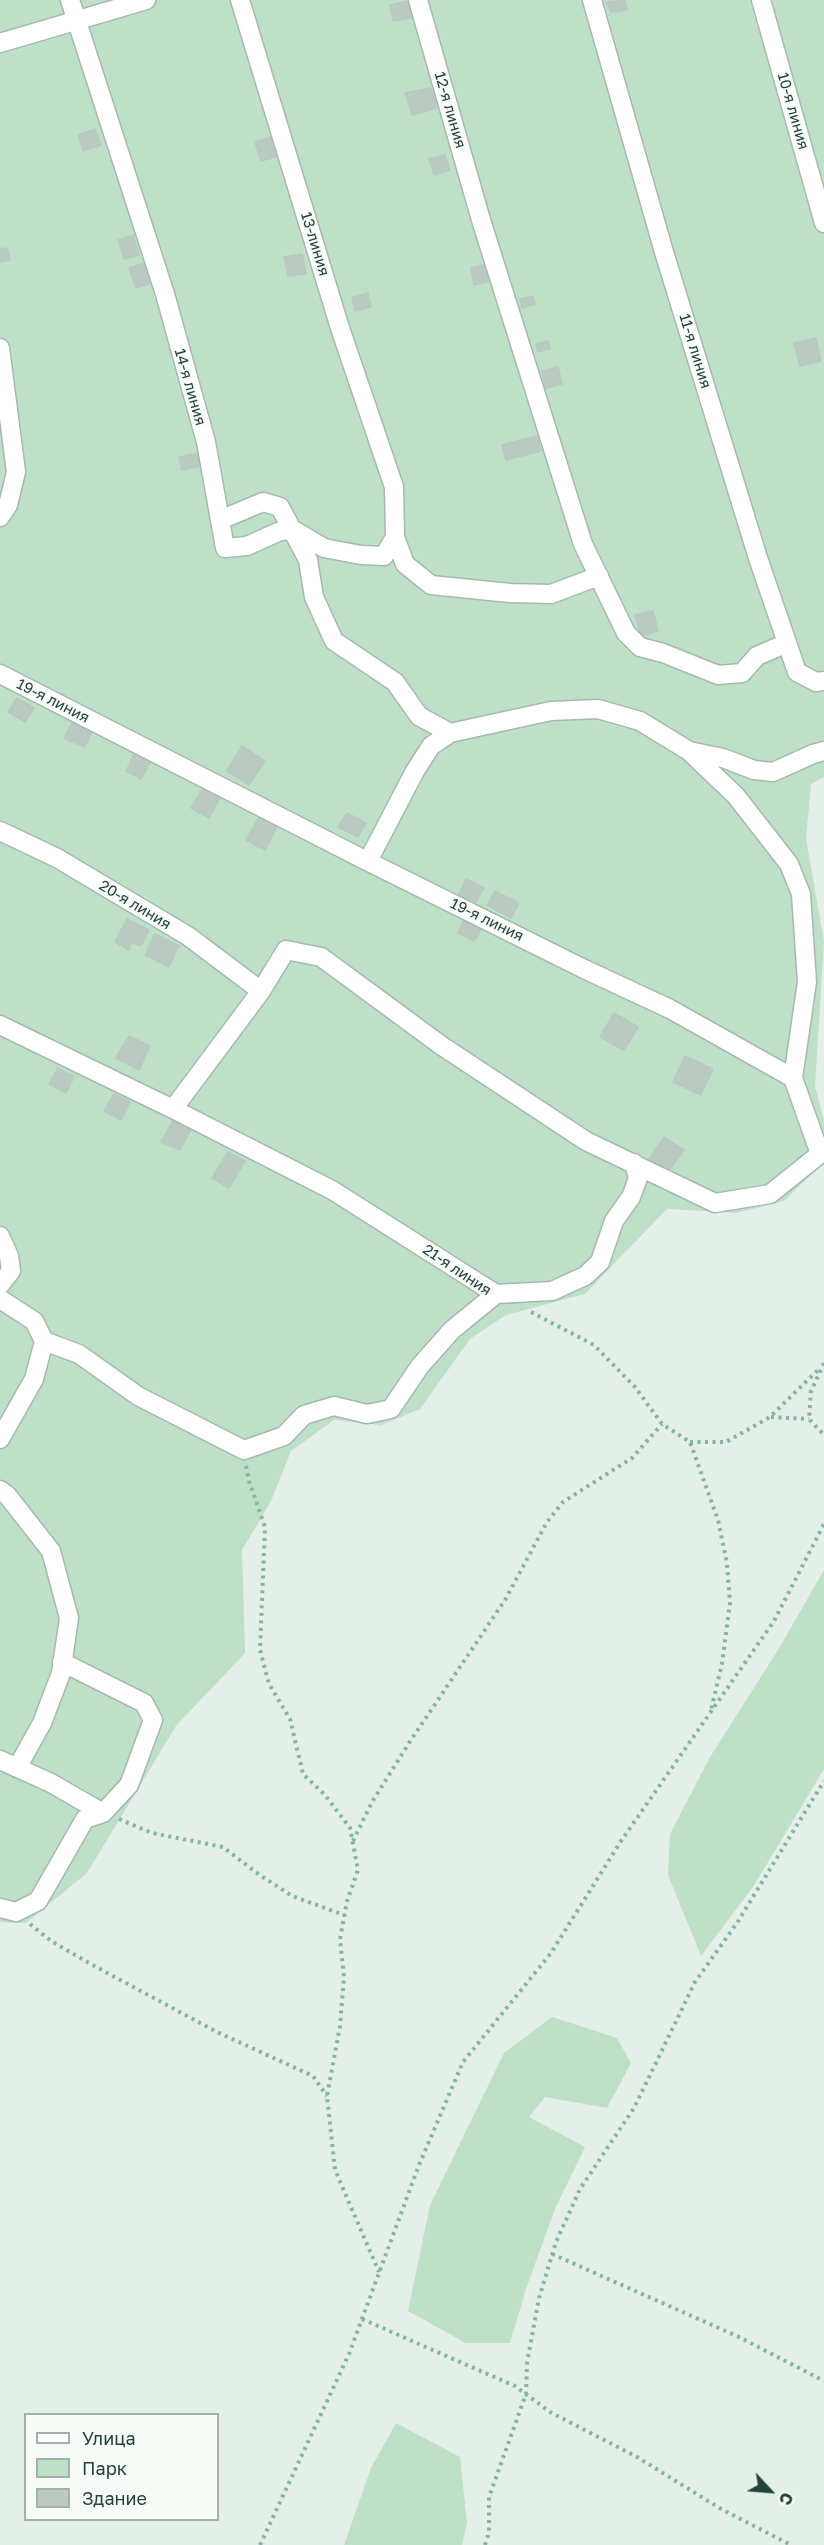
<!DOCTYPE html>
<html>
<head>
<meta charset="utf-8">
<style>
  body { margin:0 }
  #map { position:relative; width:824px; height:2545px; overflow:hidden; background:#e5efea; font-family:"Golos Text",sans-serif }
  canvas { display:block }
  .legend { position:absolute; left:24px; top:2413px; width:195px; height:108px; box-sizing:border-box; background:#f6fbf8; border:2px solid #a2b1ac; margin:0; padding:8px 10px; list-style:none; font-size:18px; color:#234239 }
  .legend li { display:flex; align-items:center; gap:12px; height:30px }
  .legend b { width:30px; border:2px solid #a2b1ac }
  .north { position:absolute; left:740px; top:2461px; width:60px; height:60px; -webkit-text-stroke:4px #f6fbf8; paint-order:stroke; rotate:116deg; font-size:16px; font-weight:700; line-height:24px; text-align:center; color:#234239 }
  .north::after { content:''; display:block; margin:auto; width:21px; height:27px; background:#234239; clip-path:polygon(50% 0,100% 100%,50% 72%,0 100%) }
</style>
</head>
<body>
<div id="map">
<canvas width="824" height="2545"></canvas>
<ul class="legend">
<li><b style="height:8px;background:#fff"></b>Улица</li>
<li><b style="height:16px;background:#bde0c7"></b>Парк</li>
<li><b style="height:16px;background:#bacac3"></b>Здание</li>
</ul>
<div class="north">С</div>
</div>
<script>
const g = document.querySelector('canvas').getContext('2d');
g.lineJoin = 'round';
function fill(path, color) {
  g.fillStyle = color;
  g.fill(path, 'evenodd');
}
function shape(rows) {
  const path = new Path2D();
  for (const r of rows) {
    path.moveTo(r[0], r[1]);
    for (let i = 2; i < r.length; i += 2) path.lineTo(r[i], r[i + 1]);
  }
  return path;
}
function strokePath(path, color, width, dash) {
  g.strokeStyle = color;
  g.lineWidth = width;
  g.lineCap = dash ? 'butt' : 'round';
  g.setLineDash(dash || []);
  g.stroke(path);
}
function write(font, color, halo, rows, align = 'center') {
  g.font = font + ' "Golos Text",sans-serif';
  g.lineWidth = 4.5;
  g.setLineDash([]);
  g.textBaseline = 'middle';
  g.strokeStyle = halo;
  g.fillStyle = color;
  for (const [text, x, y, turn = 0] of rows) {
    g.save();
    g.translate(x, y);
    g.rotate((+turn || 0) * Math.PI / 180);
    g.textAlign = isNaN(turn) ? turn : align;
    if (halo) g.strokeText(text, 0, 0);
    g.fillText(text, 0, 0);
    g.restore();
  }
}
fill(shape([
  [0,0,824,0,824,777,811,784,806,839,824,941,815,1087,824,1120,824,1162,784,1201,736,1213,667,1209,585,1294,506,1315,470,1339,420,1409,381,1425,334,1420,291,1451,271,1501,242,1550,245,1653,176,1726,87,1873,26,1923,0,1922],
  [824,1570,824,1769,753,1887,701,1956,668,1875,670,1834,710,1757,778,1650],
  [552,2017,617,2038,631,2063,607,2108,545,2097,529,2117,585,2147,555,2209,526,2289,510,2343,466,2343,408,2311,430,2205,504,2053],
  [396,2423,460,2457,467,2523,462,2545,344,2545,371,2468]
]), '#bde0c7');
const building = shape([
  [625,0,627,10,611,12,606,2,625,0],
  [408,1,411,18,393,21,390,5,408,1],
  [431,88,437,108,412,115,405,93,431,88],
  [95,129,101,145,83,151,78,135,95,129],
  [274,136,279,156,261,161,255,142,274,136],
  [445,155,450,170,434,175,429,159,445,155],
  [133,235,139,255,124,259,118,240,133,235],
  [7,248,10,260,0,262,0,249,7,248],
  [302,254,306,274,288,276,284,257,302,254],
  [145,263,152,283,136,288,129,268,145,263],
  [486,264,491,281,474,285,471,268,486,264],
  [368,293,371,307,355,311,352,297,368,293],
  [533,296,535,304,522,308,520,299,533,296],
  [816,338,821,361,800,366,794,343,816,338],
  [548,341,550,349,538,352,536,344,548,341],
  [558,367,562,384,546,388,542,371,558,367],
  [537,436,541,451,506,460,502,445,537,436],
  [198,453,201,466,182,470,179,457,198,453],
  [653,611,658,631,641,636,635,615,653,611],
  [17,698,34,708,25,722,8,712,17,698],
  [73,721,92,731,85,747,64,738,73,721],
  [242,746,265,761,249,785,227,771,242,746],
  [136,751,152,759,141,779,126,771,136,751],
  [204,786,221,796,209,818,191,808,204,786],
  [347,813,366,823,358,837,338,827,347,813],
  [259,817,277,827,265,850,246,840,259,817],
  [466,879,484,888,476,902,459,894,466,879],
  [495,891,519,903,511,918,487,905,495,891],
  [127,919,149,930,141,946,131,942,129,950,115,942,127,919],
  [463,921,481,930,474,941,458,933,463,921],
  [155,934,179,946,169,967,145,955,155,934],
  [614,1013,638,1027,624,1050,600,1037,614,1013],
  [129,1036,150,1046,139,1070,116,1058,129,1036],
  [685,1056,713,1069,701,1095,673,1082,685,1056],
  [58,1068,74,1077,66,1093,49,1084,58,1068],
  [114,1094,130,1102,121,1120,104,1111,114,1094],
  [174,1119,192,1128,180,1150,161,1142,174,1119],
  [664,1137,684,1150,668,1172,649,1159,664,1137],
  [228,1152,245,1161,229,1188,212,1178,228,1152]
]);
fill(building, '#bacac3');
strokePath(building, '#b7c9c1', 1.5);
const minor = shape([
  [70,0,165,294,206,442,225,548,247,546,278,532,292,529,324,548,361,555,384,556,395,537,394,487,340,328,240,0],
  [418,0,481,220,583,544,626,633,640,647,663,653,718,675,742,673,757,656,787,643],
  [592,0,664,252,758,558,797,672,816,682,824,681],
  [761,0,824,223],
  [0,43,146,0],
  [0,348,16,472,8,505,0,517],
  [220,520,263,502,280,507,308,560,314,597,334,641,395,682,419,716,450,733,431,746,415,771,368,861],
  [395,537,405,564,431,585,510,593,551,594,599,576],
  [0,674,361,858,582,968,670,1009,793,1078,820,1154,770,1194,715,1203,586,1141,442,1046,321,957,286,950,261,991,173,1109],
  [450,733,551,711,598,709,640,721,689,751,736,796,789,864,801,894,807,982,793,1078],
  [689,751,723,758,754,770,773,772,813,754,824,751],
  [0,831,57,858,188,936,261,991],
  [0,1025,173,1109,332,1190,496,1294,452,1330,420,1366,391,1409,367,1414,334,1406,304,1415,284,1436,244,1450,138,1396,79,1354,44,1341],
  [0,1236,9,1256,11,1271,0,1285],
  [496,1294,552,1291,585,1276,600,1262,614,1221,631,1197,638,1178,634,1163],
  [0,1299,34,1321,44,1341,34,1379,0,1439],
  [0,1490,7,1495,51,1551,69,1618,61,1673,42,1723,17,1768],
  [0,1760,51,1783,103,1813],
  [0,1908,16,1912,38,1901,85,1819,103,1813,129,1785,153,1720,144,1703,62,1662]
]);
strokePath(minor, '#a7b8b1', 21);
strokePath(shape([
  [531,1312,594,1345,635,1387,662,1424,690,1442,718,1520,727,1563,730,1603,722,1664,711,1710],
  [824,1363,811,1391,809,1419,824,1435],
  [771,1417,809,1419],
  [690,1442,726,1442,770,1417,820,1368],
  [246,1466,249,1481,265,1527,260,1650,269,1684,290,1719,303,1774,325,1795,350,1828,358,1870,347,1901,340,1939,344,1977,340,2026,327,2096,335,2170,379,2272],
  [119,1819,152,1833,223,1847,257,1873,292,1896,344,1915],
  [353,1841,372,1802,409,1743,505,1600,547,1522,563,1502,632,1458,662,1424],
  [30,1924,51,1941,98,1968,217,2032,313,2076,327,2096],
  [552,2254,739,2337,824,2381],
  [362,2319,515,2386,550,2412,637,2457,721,2509,791,2545],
  [260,2545,349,2354,419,2165,463,2062,551,1953,621,1841,774,1621,824,1524],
  [485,2545,489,2532,489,2497,526,2394,527,2363,539,2298,556,2242,580,2189,634,2108,695,1982,737,1923,824,1781]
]), '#84b3a5', 4, [3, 4.5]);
strokePath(minor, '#fff', 18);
write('15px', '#234239', '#f6fbf8', [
  ["12-я линия",450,110,74],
  ["10-я линия",793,111,74],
  ["13-линия",315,244,73],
  ["11-я линия",695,351,73],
  ["14-я линия",190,387,74],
  ["19-я линия",53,701,27],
  ["20-я линия",135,905,31],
  ["19-я линия",487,920,26],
  ["21-я линия",457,1270,34]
]);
</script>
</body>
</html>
